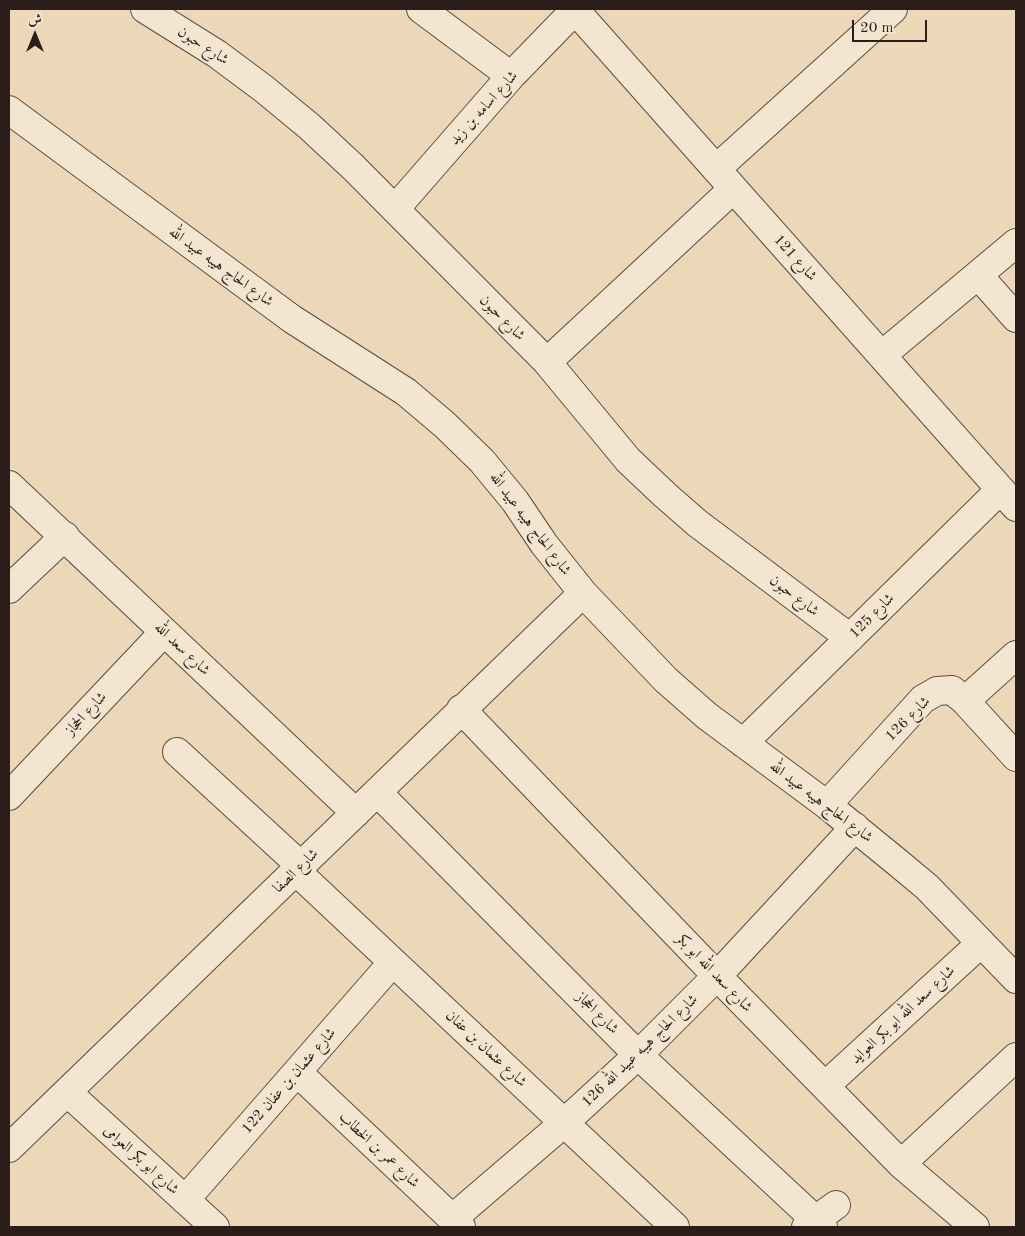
<!DOCTYPE html>
<html>
<head>
<meta charset="utf-8">
<style>
  body { margin:0 }
  #map { position:relative; width:1025px; height:1236px; overflow:hidden; background:#ecd8b8; font-family:"Old Standard TT",Amiri,serif }
  canvas { display:block }
  .frame { position:absolute; inset:0; border:10px solid #2b1e1a; pointer-events:none }
  .north { position:absolute; left:10px; top:10px; width:50px; height:50px; -webkit-text-stroke:4px #f3e6d1; paint-order:stroke; rotate:0deg; font-size:14px; font-weight:700; line-height:20px; text-align:center; color:#2b1e1a }
  .north::after { content:''; display:block; margin:auto; width:18px; height:22px; background:#2b1e1a; clip-path:polygon(50% 0,100% 100%,50% 72%,0 100%) }
  .scale { position:absolute; left:852px; top:20px; width:75px; height:22px; box-sizing:border-box; border:2px solid #2b1e1a; border-top:0; padding-left:6px; font-size:15px; line-height:18px; white-space:nowrap; color:#2b1e1a; -webkit-text-stroke:4px #f3e6d1; paint-order:stroke }
</style>
</head>
<body>
<div id="map">
<canvas width="1025" height="1236"></canvas>
<div class="frame"></div>
<div class="north">ش</div>
<div class="scale">20 m</div>
</div>
<script>
const g = document.querySelector('canvas').getContext('2d');
g.lineJoin = 'round';
function shape(rows) {
  const path = new Path2D();
  for (const r of rows) {
    path.moveTo(r[0], r[1]);
    for (let i = 2; i < r.length; i += 2) path.lineTo(r[i], r[i + 1]);
  }
  return path;
}
function strokePath(path, color, width, dash) {
  g.strokeStyle = color;
  g.lineWidth = width;
  g.lineCap = dash ? 'butt' : 'round';
  g.setLineDash(dash || []);
  g.stroke(path);
}
function write(font, color, halo, rows, align = 'center') {
  g.font = font + ' "Old Standard TT",Amiri,serif';
  g.lineWidth = 4;
  g.setLineDash([]);
  g.textBaseline = 'middle';
  g.strokeStyle = halo;
  g.fillStyle = color;
  for (const [text, x, y, turn = 0] of rows) {
    g.save();
    g.translate(x, y);
    g.rotate((+turn || 0) * Math.PI / 180);
    g.textAlign = isNaN(turn) ? turn : align;
    if (halo) g.strokeText(text, 0, 0);
    g.fillText(text, 0, 0);
    g.restore();
  }
}
const minor = shape([
  [145,9,217,54,264,89,310,127,353,167,547,362,628,460,665,495,697,523,850,638],
  [421,9,511,76],
  [575,10,1016,507],
  [9,110,292,319,406,392,445,425,482,461,515,501,544,544,583,593,666,680,707,716,827,805,897,862,927,887,1016,979],
  [716,169,893,9],
  [395,209,511,76,576,9],
  [978,275,1016,318],
  [882,355,1016,243],
  [547,362,733,189],
  [9,485,356,813],
  [9,589,65,536],
  [965,701,1016,655],
  [461,709,717,976,901,1164,975,1227],
  [743,743,1000,490],
  [177,752,301,866],
  [377,792,638,1055,823,1227],
  [9,796,164,632],
  [827,805,923,699,937,691,952,690,965,701,1016,757],
  [296,871,675,1227],
  [297,1072,461,1227],
  [825,1086,980,944],
  [67,1092,215,1227],
  [9,1148,583,593],
  [901,1164,1016,1057],
  [185,1200,393,962],
  [452,1219,564,1123,638,1055,717,976,855,827],
  [806,1227,836,1205]
]);
strokePath(minor, '#5b4c42', 30);
strokePath(minor, '#f3e6d1', 28);
write('15px', '#2b1e1a', '#f3e6d1', [
  ["شارع حبون",203,46,33],
  ["شارع اسامه بن زيد",484,108,-48],
  ["شارع 121",795,258,48],
  ["شارع الحاج هيبه عبيد الله",221,267,36],
  ["شارع حبون",502,318,45],
  ["شارع الحاج هيبه عبيد الله",530,524,53],
  ["شارع حبون",794,596,37],
  ["شارع 125",872,616,-45],
  ["شارع سعد الله",182,649,43],
  ["شارع الحجاز",86,714,-47],
  ["شارع 126",908,719,-45],
  ["شارع الحاج هيبه عبيد الله",821,802,37],
  ["شارع الصفا",296,871,-44],
  ["شارع سعد الله ابو بكر",714,973,46],
  ["شارع الحجاز",597,1013,45],
  ["شارع سعد الله ابو بكر العوايد",903,1015,-43],
  ["شارع عثمان بن عفان",486,1049,43],
  ["شارع الحاج هيبه عبيد الله 126",640,1051,-44],
  ["شارع عثمان بن عفان 122",289,1081,-49],
  ["شارع عمر بن الخطاب",379,1150,43],
  ["شارع ابو بكر العوامى",141,1160,42]
]);
</script>
</body>
</html>
